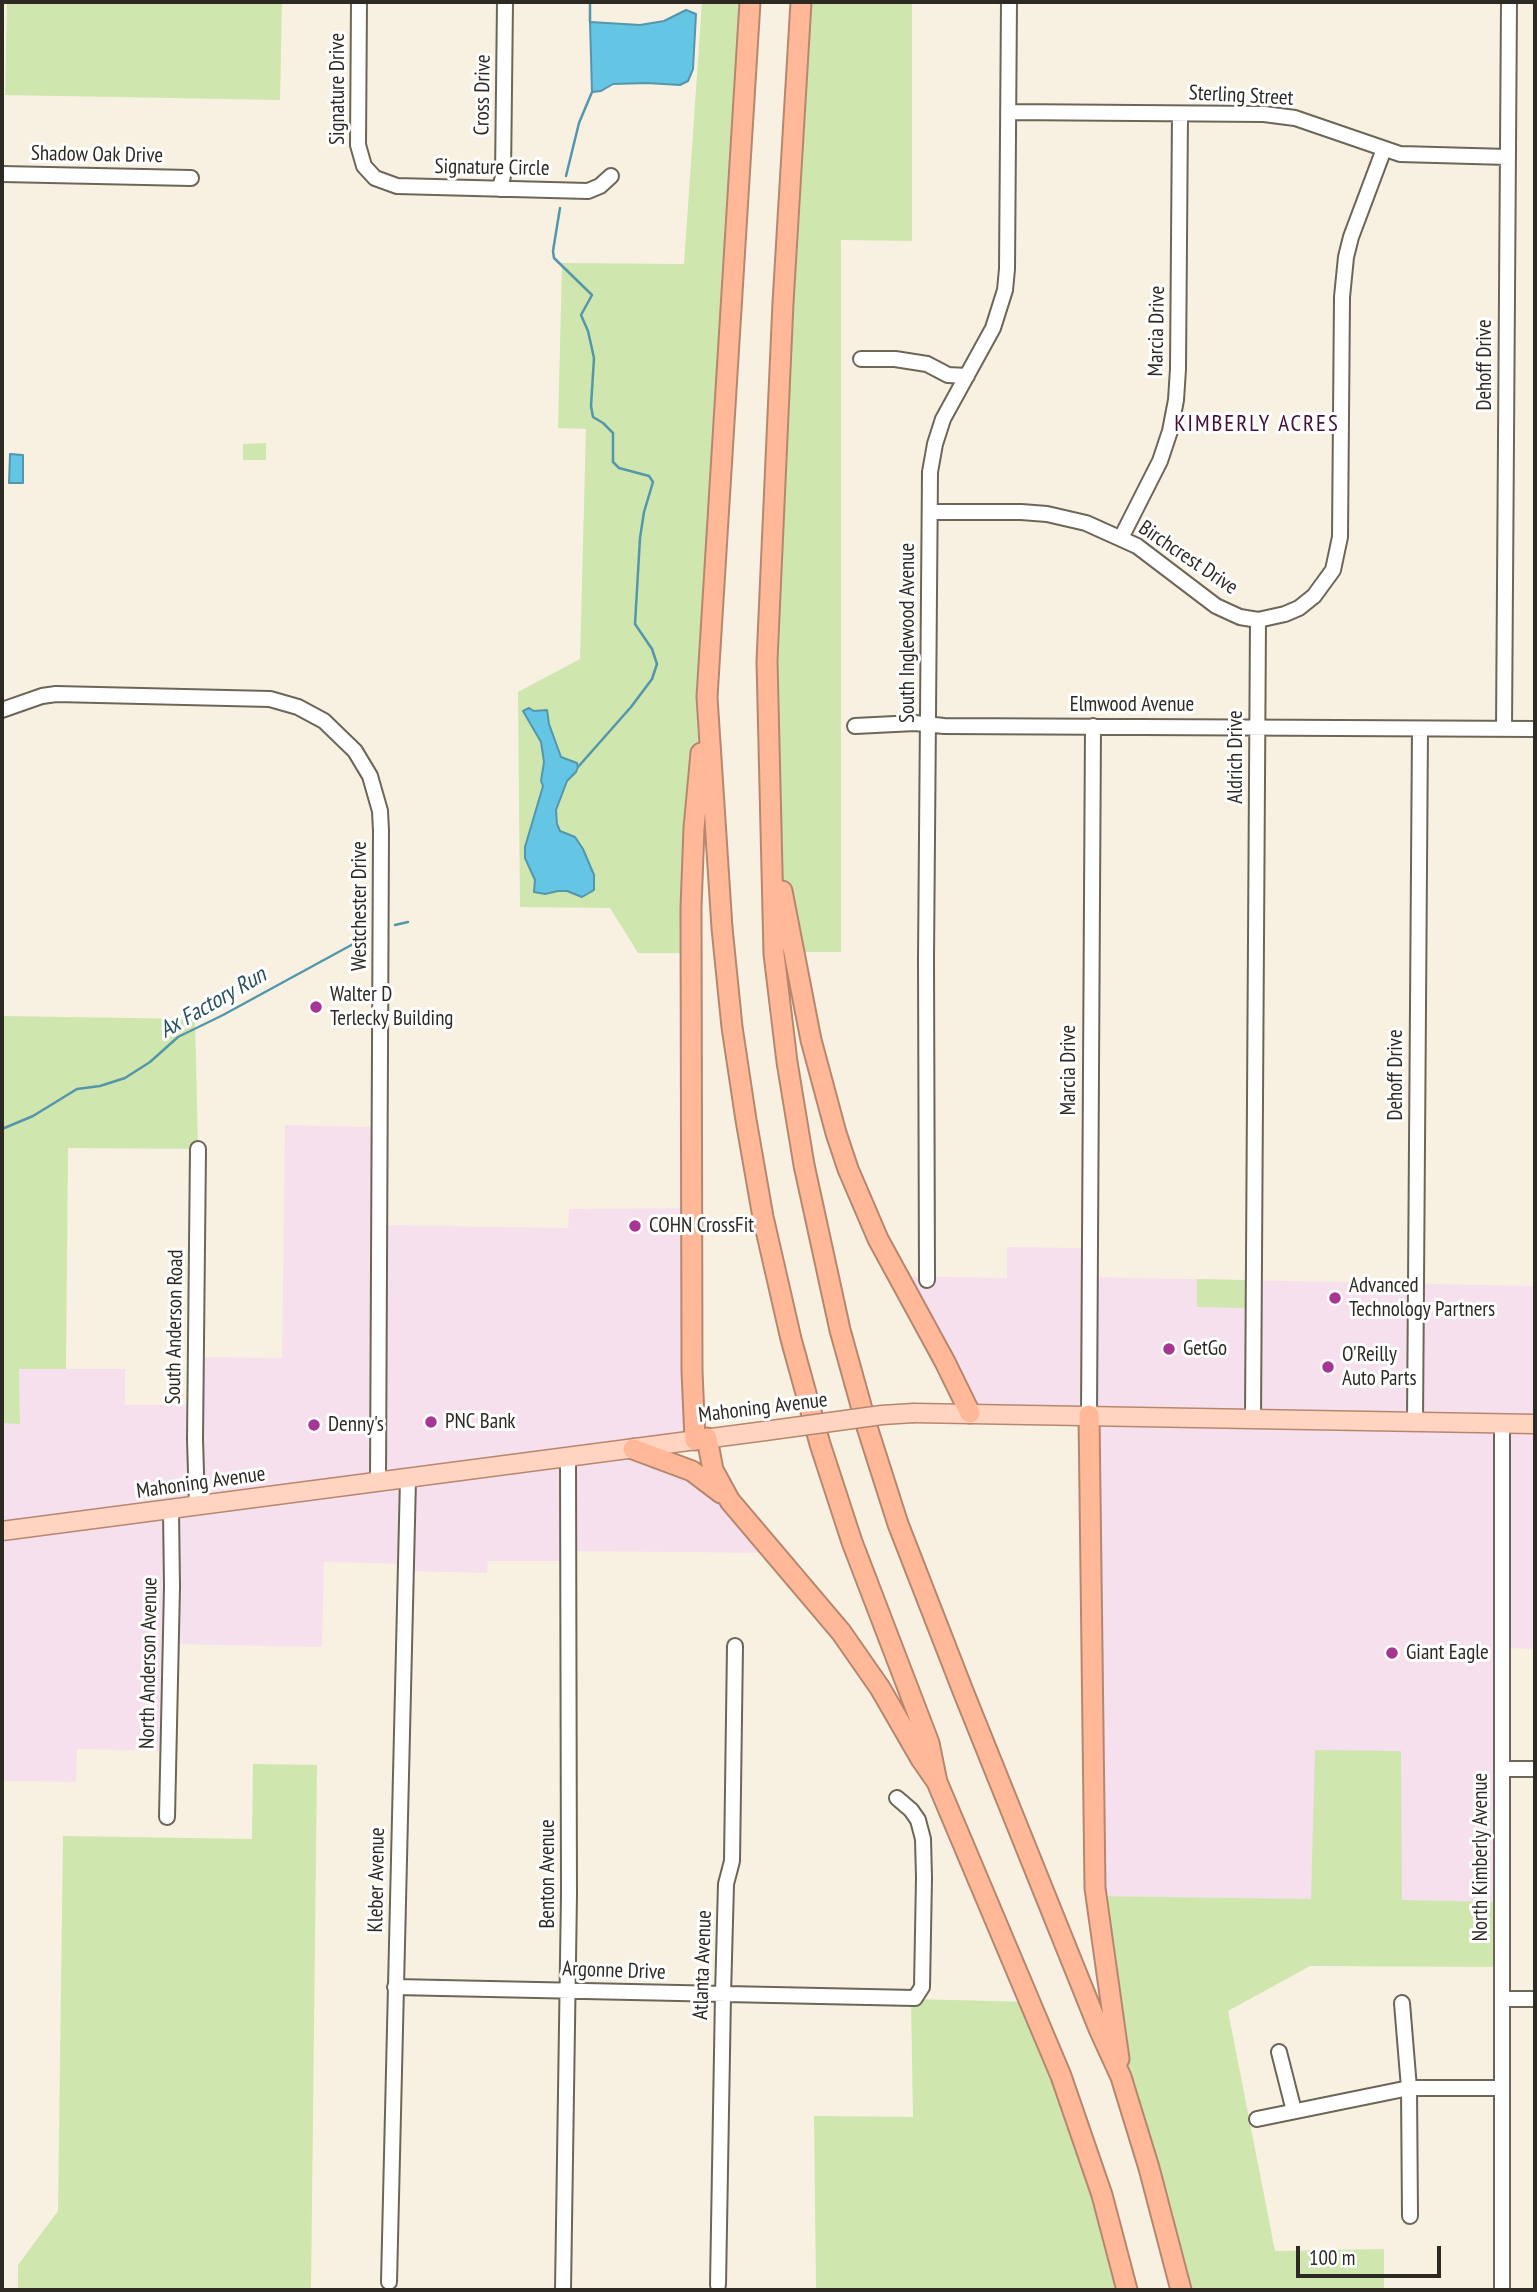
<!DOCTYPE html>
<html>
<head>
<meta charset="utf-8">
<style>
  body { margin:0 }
  #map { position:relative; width:1537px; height:2292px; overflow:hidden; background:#f8f1e1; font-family:"PT Sans Narrow",sans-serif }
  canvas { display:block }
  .frame { position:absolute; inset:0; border:4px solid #2d2a24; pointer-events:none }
  .scale { position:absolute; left:1296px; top:2246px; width:145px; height:32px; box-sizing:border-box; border:4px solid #2d2a24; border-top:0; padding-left:9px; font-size:21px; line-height:24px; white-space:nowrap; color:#2d2a24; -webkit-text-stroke:5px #fff; paint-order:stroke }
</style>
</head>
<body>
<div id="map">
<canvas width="1537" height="2292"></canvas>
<div class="frame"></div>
<div class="scale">100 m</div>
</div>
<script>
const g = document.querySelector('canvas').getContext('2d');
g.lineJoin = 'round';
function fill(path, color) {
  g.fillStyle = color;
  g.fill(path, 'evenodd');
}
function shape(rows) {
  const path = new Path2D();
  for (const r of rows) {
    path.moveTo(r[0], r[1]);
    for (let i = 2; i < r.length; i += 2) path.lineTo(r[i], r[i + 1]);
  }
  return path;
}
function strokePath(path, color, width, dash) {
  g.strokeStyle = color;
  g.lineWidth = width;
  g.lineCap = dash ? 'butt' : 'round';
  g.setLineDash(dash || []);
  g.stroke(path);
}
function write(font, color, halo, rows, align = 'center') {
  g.font = font + ' "PT Sans Narrow",sans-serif';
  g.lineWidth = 6;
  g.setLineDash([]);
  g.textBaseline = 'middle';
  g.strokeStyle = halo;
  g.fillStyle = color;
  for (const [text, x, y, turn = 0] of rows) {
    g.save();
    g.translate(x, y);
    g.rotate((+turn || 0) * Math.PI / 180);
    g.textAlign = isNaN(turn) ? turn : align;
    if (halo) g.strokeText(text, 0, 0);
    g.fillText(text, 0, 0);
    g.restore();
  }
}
fill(shape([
  [285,1125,379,1127,379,1225,568,1228,569,1209,692,1208,695,1440,635,1449,692,1471,773,1553,568,1551,568,1561,488,1561,487,1573,406,1571,405,1564,324,1562,322,1647,171,1644,168,1751,77,1749,76,1782,2,1781,2,1423,20,1423,19,1369,125,1369,125,1405,195,1405,196,1357,282,1358],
  [1007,1247,1089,1248,1089,1277,1535,1286,1535,1649,1503,1648,1502,1902,1096,1896,1089,1416,970,1413,897,1276,1007,1278]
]), '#f7e0ed');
fill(shape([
  [7,2,282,2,280,100,5,95],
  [702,2,750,2,691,953,638,953,610,908,520,907,518,692,580,659,586,429,558,428,562,263,684,264],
  [801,2,912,2,912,241,841,240,841,952,794,952,772,838,768,740],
  [266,443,266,460,243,460,243,444],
  [2,1016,195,1019,198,1149,68,1148,66,1369,19,1369,20,1424,2,1423],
  [1197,1279,1246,1280,1246,1308,1197,1307],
  [1315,1750,1401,1751,1402,1900,1502,1902,1502,1967,1310,1966,1228,2011,1275,2251,1384,2249,1384,2290,1181,2290,1121,2077,1096,1896,1311,1899],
  [253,1764,317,1765,311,2290,18,2290,18,2265,58,2211,63,1836,252,1839],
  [911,1999,1031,2002,1127,2290,816,2290,814,2116,913,2117]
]), '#cfe6ae');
const water = shape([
  [686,10,696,14,693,69,688,81,680,85,647,83,613,84,601,91,592,92,590,22,640,25,664,21,686,10],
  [10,454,23,455,23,483,9,483,10,454],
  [529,708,534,711,547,710,549,724,561,757,577,763,578,767,576,772,567,781,556,810,557,824,560,831,575,837,583,849,594,875,594,890,582,897,567,891,558,891,545,894,534,892,535,880,525,858,525,847,543,786,541,781,544,762,541,742,523,711,529,708]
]);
fill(water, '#64c5e5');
strokePath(water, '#5496ab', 2);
strokePath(shape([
  [590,22,590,2],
  [566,176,579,123,592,92],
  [560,208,553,251,554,258,592,295,581,315,588,331,594,358,591,406,593,417,603,423,613,433,613,462,619,468,649,476,653,482,644,512,640,538,635,624,652,649,657,664,652,679,631,707,578,767],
  [395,925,408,922],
  [2,1129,33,1116,77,1089,100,1086,125,1078,150,1062,178,1037,223,1015,366,937]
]), '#5496ab', 2.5);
const minor = shape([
  [359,2,358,145,364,166,375,178,397,186,588,191,600,186,611,176],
  [1008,112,1264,114,1295,118,1400,154,1508,157],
  [2,174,191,178],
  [500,189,503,176,505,2],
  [861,359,895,359,927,364,948,375,967,376],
  [930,512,1021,512,1047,514,1086,523,1137,546,1216,606,1240,617,1258,620,1285,614,1299,608,1314,596,1333,570,1340,537,1342,297,1346,257,1351,237,1384,149],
  [1121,538,1160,461,1170,431,1176,400,1178,369,1180,114],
  [2,710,42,696,56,694,270,699,298,707,324,721,355,751,370,776,380,811,381,831,378,1482],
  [855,726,915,723,944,726,1535,729],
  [1504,729,1509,2],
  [927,1280,926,958,930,472,935,444,943,419,993,328,1005,290,1007,269,1009,2],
  [1089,1415,1093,726],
  [1253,1418,1258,620],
  [1415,1421,1420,729],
  [1502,1423,1502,2290],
  [197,1506,195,1439,198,1149],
  [1502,1769,1535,1769],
  [167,1817,172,1587,171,1510],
  [395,1987,915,1998,922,1987,924,1878,923,1839,918,1820,911,1810,897,1798],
  [1502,1999,1535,1999],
  [1402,2003,1409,2088,1410,2216],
  [1279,2052,1294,2111],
  [1257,2119,1409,2088,1502,2088],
  [389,2282,408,1479],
  [718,2285,723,1995,726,1884,732,1861,735,1646],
  [563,2290,569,1894,568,1458]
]);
const major = shape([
  [914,1413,1535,1424],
  [2,1531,765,1431]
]);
const highway = shape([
  [750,2,707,697,722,928,732,1027,746,1120,763,1217,791,1339,820,1444,852,1542,929,1743,937,1782],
  [801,2,783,303,767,661,774,954,787,1062,804,1165,840,1330,867,1427,898,1524,963,1691,1099,2029,1121,2077,1149,2168,1181,2290],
  [782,891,811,1040,836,1133,848,1169,878,1239,945,1362,970,1413],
  [1089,1415,1095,1888,1119,2059],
  [707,1438,713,1470,730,1501,841,1632,880,1688,921,1759,937,1782,1061,2076,1102,2195,1127,2290],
  [695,1440,692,1371,691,908,694,828,701,753],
  [633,1449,692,1471,721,1493]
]);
strokePath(minor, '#6c6658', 18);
strokePath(major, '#b6876f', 21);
strokePath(highway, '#b6876f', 23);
strokePath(minor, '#fff', 14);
strokePath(major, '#ffd5c1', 18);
strokePath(highway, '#ffb998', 19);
const majorBridge = shape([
  [765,1431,882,1415,914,1413]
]);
strokePath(majorBridge, '#b6876f', 21, []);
strokePath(majorBridge, '#ffd5c1', 18);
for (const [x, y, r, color] of [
  [316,1007,7,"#a63693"],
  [635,1226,7,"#a63693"],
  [1335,1298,7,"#a63693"],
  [1169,1349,7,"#a63693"],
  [1328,1367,7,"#a63693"],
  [431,1422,7,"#a63693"],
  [314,1425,7,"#a63693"],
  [1392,1653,7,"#a63693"]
]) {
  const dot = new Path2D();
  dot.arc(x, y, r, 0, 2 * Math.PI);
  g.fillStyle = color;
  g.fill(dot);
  strokePath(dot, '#fff', 2.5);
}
write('21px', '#2d2a24', '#fff', [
  ["Signature Drive",338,89,-90],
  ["Cross Drive",483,95,-89],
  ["Sterling Street",1241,96,3],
  ["Shadow Oak Drive",97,155,1],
  ["Signature Circle",492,168,1],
  ["Marcia Drive",1157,331,-89],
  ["Dehoff Drive",1485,365,-90],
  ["Birchcrest Drive",1188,558,34],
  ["South Inglewood Avenue",908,633,-90],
  ["Elmwood Avenue",1132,705],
  ["Aldrich Drive",1236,757,-90],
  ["Westchester Drive",360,906,-90],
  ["Marcia Drive",1069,1070,-90],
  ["Dehoff Drive",1396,1075,-90],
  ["South Anderson Road",175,1327,-89],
  ["Mahoning Avenue",763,1408,-7],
  ["Mahoning Avenue",201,1483,-8],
  ["North Anderson Avenue",149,1663,-89],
  ["North Kimberly Avenue",1481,1857,-90],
  ["Benton Avenue",548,1874,-90],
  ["Kleber Avenue",377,1880,-89],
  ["Atlanta Avenue",703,1965,-88],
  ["Argonne Drive",614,1971,2]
]);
write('21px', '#2d2a24', '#fff', [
  ["Walter D",330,995],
  ["Terlecky Building",330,1019],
  ["COHN CrossFit",649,1226],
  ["Advanced",1349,1286],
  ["Technology Partners",1349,1310],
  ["GetGo",1183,1349],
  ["O'Reilly",1342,1355],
  ["Auto Parts",1342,1379],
  ["PNC Bank",445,1422],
  ["Denny's",328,1425],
  ["Giant Eagle",1406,1653]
], 'left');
g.letterSpacing = '2px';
write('23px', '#450f3c', '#fff', [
  ["KIMBERLY ACRES",1257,424]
]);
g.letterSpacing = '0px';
write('italic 23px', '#26515f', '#fff', [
  ["Ax Factory Run",213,1003,-30]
]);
</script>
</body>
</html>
